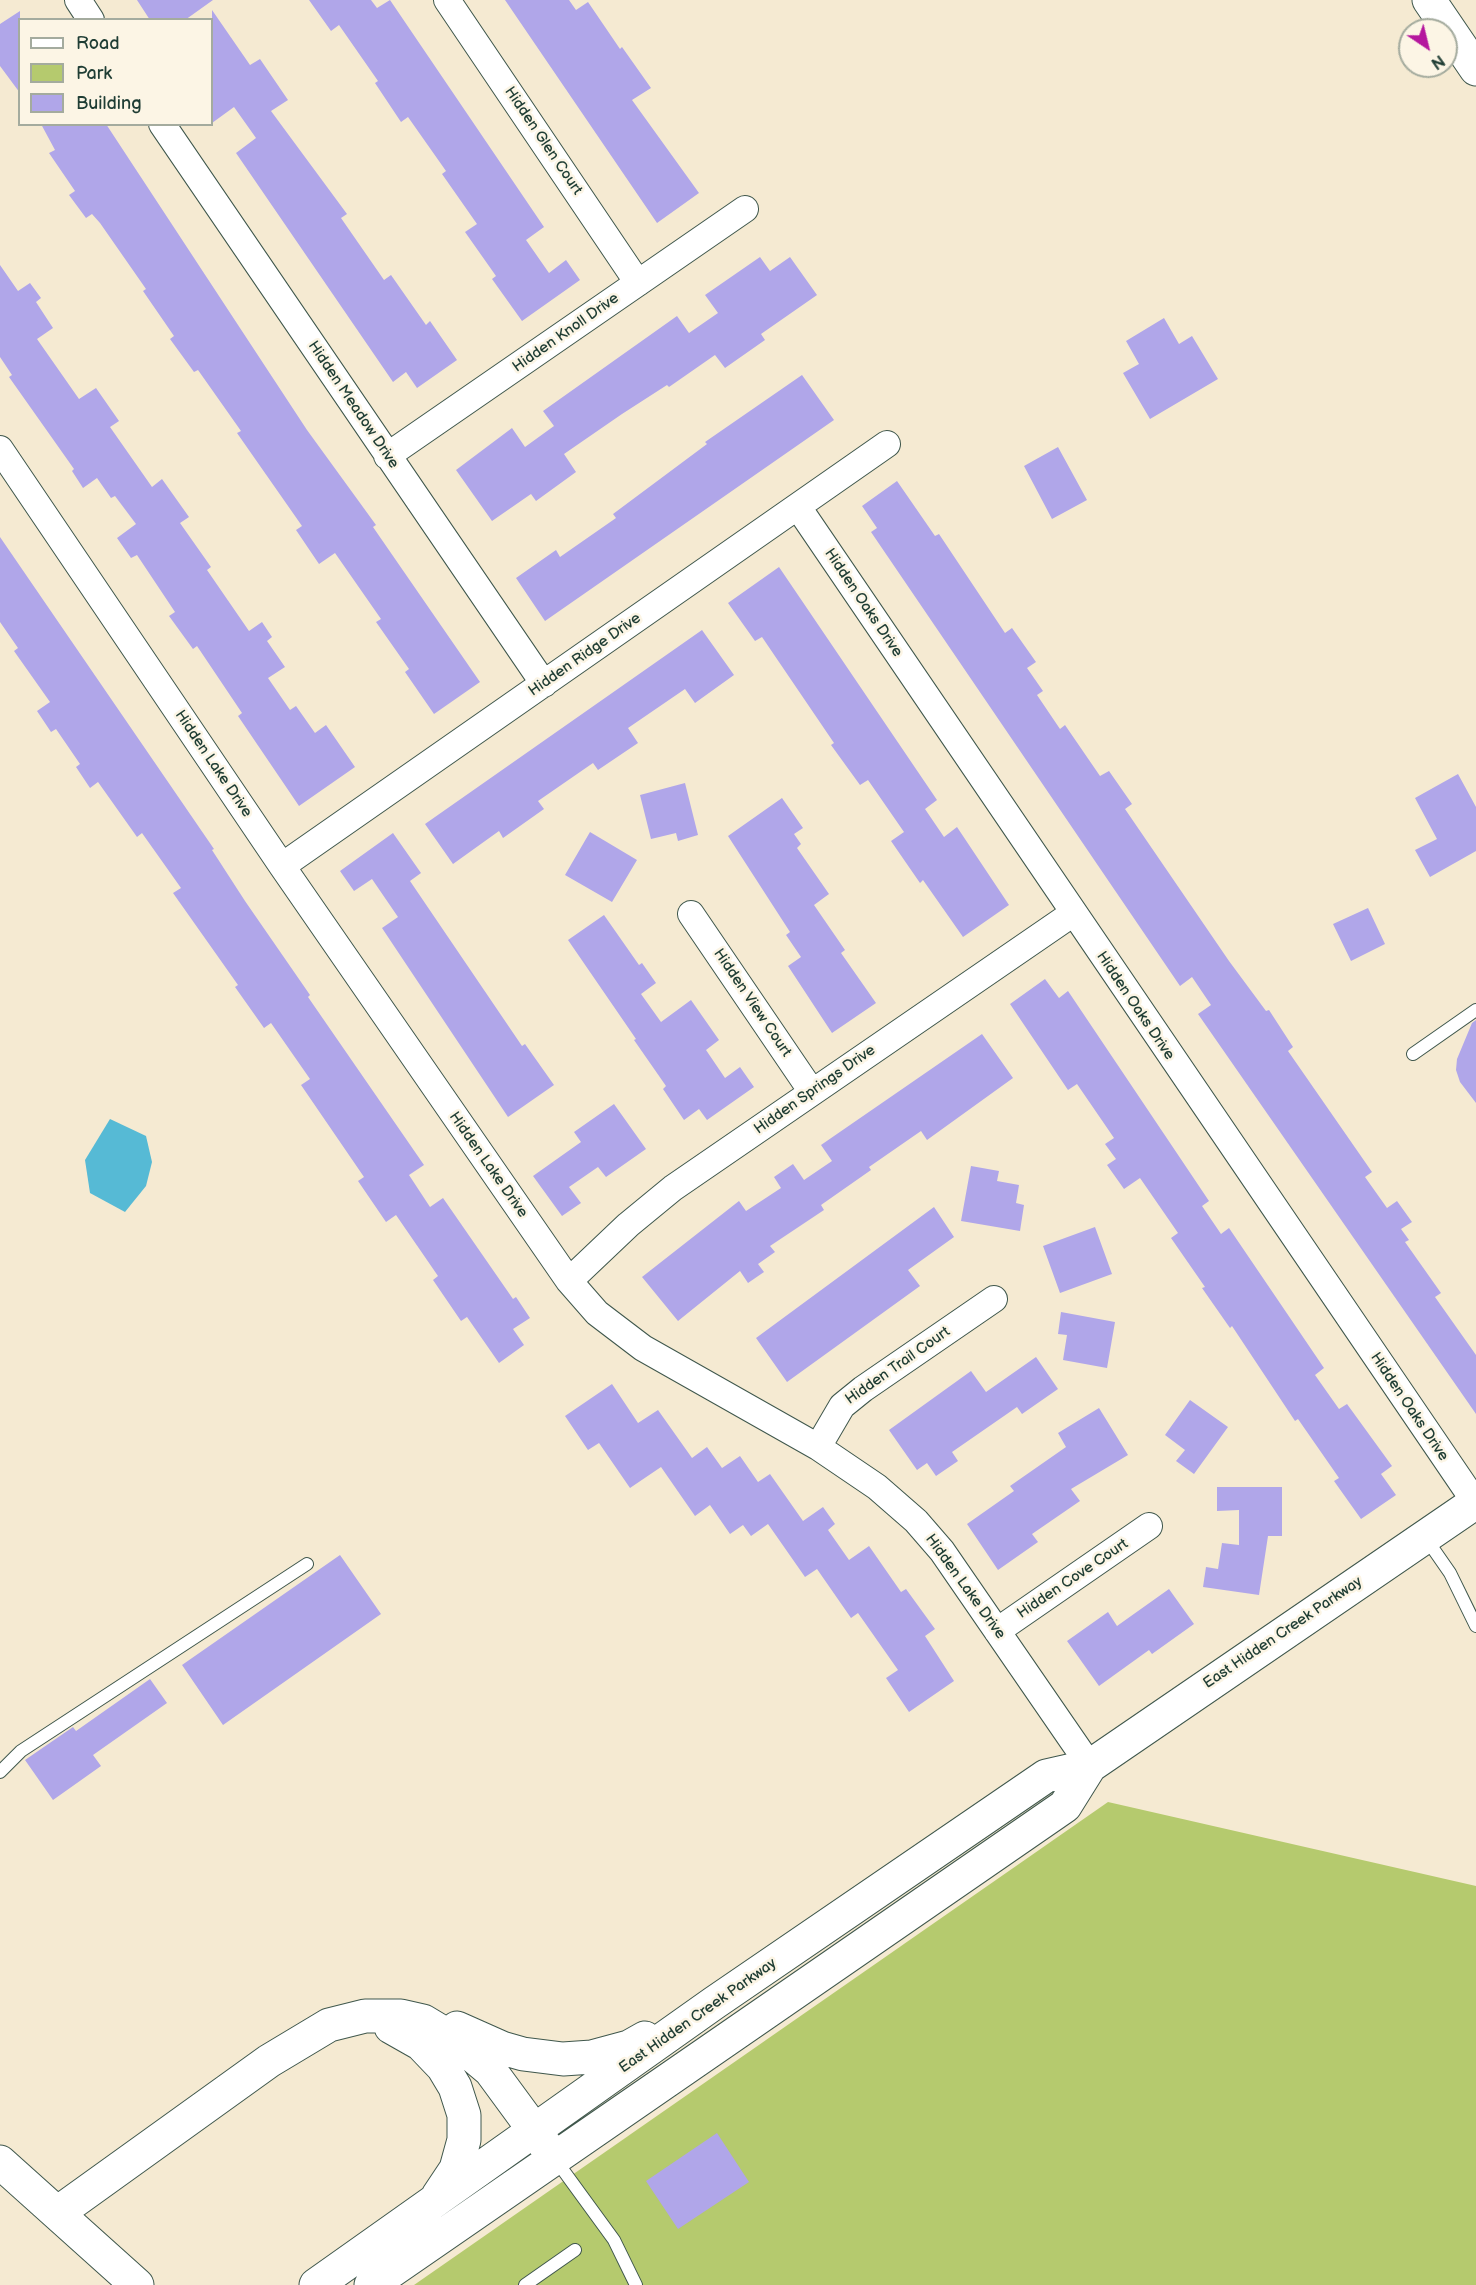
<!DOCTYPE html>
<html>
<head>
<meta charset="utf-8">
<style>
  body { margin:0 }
  #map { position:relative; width:1476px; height:2285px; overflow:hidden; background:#f5ead2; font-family:"Balsamiq Sans",sans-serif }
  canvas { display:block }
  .legend { position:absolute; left:18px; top:18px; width:195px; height:108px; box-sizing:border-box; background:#fcf5e5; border:2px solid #a4ab9e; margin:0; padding:8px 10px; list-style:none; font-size:18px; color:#1f3d34 }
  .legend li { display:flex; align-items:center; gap:12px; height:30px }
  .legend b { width:30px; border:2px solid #a4ab9e }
  .north { position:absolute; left:1398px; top:18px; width:60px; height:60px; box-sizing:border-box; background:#fcf5e5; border:2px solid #a4ab9e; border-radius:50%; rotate:145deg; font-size:16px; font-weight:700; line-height:24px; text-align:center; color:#1f3d34 }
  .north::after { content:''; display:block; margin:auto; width:21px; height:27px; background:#b5179e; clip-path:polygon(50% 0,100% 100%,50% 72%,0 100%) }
</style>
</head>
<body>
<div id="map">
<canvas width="1476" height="2285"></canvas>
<ul class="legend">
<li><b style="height:8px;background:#fff"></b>Road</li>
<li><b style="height:16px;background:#b5ca6e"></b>Park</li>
<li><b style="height:16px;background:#b0a6e9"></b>Building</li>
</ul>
<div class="north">N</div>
</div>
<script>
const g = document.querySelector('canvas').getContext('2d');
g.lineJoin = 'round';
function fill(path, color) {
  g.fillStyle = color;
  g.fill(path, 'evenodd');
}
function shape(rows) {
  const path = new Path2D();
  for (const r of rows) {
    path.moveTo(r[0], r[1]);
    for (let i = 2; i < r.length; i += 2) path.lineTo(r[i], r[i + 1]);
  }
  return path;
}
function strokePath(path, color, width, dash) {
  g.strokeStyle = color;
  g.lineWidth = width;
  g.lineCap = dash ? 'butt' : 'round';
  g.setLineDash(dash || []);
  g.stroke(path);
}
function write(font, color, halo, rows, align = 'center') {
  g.font = font + ' "Balsamiq Sans",sans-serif';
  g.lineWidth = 5;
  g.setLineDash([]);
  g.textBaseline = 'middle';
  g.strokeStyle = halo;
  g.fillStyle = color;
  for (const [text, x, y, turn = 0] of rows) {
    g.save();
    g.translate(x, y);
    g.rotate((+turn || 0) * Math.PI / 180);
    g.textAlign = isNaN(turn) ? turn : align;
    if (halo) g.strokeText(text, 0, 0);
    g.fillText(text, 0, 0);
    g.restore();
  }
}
fill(shape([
  [1108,1802,1476,1886,1476,2285,414,2285]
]), '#b5ca6e');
fill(shape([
  [110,1119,146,1136,152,1162,146,1186,125,1212,90,1193,85,1160]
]), '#56bad5');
fill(shape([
  [137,0,213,0,185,20,150,20],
  [309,0,371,0,377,8,390,0,544,227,526,240,549,273,566,260,580,280,522,321,492,279,496,276,465,232,477,224,442,174,446,171,408,117,401,122,375,83,378,81,339,25,331,31],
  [505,0,569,0,576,10,588,2,620,49,622,47,651,88,632,100,699,193,657,223],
  [212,10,250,65,260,59,288,100,271,111,347,214,341,218,384,280,391,275,426,325,430,321,457,360,417,388,406,372,393,382,236,153,256,138,234,107,212,123],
  [20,11,20,93,0,66,0,24],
  [41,124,106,124,307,430,376,525,373,527,480,682,434,714,405,672,409,669,376,622,381,619,335,553,319,564,296,530,302,526,237,433,241,431,198,370,194,372,170,339,174,336,143,291,146,289,100,223,92,214,86,218,69,195,75,191,49,153,55,150],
  [760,257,770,271,790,257,817,295,761,334,765,340,725,368,715,355,669,387,667,385,622,414,564,454,576,472,536,501,531,494,492,521,456,470,512,428,525,447,554,426,543,411,677,316,689,333,718,313,705,295],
  [0,265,18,291,30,283,41,298,36,302,53,328,37,339,79,399,96,388,119,421,110,427,152,487,162,479,189,517,180,523,211,567,207,570,249,631,262,622,272,637,267,641,285,667,268,678,290,710,296,706,315,733,326,725,355,767,299,806,238,716,242,713,197,646,193,649,169,616,175,612,137,555,131,558,117,538,136,524,115,496,111,498,97,478,83,488,72,471,74,469,9,377,12,375,0,357],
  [1164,318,1179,344,1192,336,1218,379,1150,419,1123,373,1139,364,1126,341],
  [802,375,834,420,545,621,516,578,556,550,560,557,616,518,613,514,707,444,705,442],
  [1058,447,1087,500,1052,519,1024,466],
  [897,481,935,536,939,534,1005,633,1012,628,1036,662,1027,668,1043,691,1037,695,1060,729,1065,725,1100,776,1109,771,1132,804,1125,809,1229,961,1266,1011,1269,1010,1293,1047,1288,1051,1372,1172,1365,1177,1387,1208,1397,1201,1412,1222,1401,1229,1409,1240,1405,1242,1441,1293,1435,1297,1476,1355,1476,1414,1198,1014,1211,1005,1192,977,1180,986,871,532,877,528,862,506],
  [0,537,214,849,212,850,245,901,310,995,308,997,424,1165,409,1175,430,1207,443,1198,513,1299,516,1297,530,1318,513,1329,524,1345,499,1363,467,1317,461,1321,433,1280,438,1276,396,1215,386,1222,358,1181,364,1177,301,1085,310,1079,271,1023,264,1028,235,987,238,985,173,893,181,888,142,833,137,837,98,782,90,788,76,767,80,764,56,729,51,732,37,711,50,702,14,651,18,648,0,622],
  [779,567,937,800,925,809,944,837,957,827,1009,905,963,937,923,880,920,883,891,841,904,832,868,780,860,785,831,745,834,743,762,637,755,641,728,603],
  [702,630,734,675,695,703,685,689,628,728,638,743,598,770,593,763,538,801,544,809,503,838,499,831,453,864,425,824],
  [1458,774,1476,807,1476,851,1430,877,1415,850,1437,839,1415,798],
  [685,783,698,835,678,841,676,833,651,839,640,795],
  [782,798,803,828,794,834,801,844,797,848,829,894,814,905,845,950,841,953,876,1003,832,1033,788,966,801,957,786,935,790,932,728,836],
  [590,832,637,860,612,902,565,875],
  [393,833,421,873,410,881,522,1046,525,1044,554,1085,508,1117,382,928,398,917,372,879,354,891,340,871],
  [1368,908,1385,944,1351,961,1333,924],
  [604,915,639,965,642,963,656,983,641,994,661,1022,691,1000,719,1040,706,1050,725,1078,740,1067,754,1087,707,1120,699,1109,684,1120,663,1089,666,1086,634,1040,636,1039,568,940],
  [1045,979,1059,998,1068,991,1209,1201,1202,1206,1221,1234,1229,1228,1324,1368,1315,1375,1339,1409,1347,1404,1392,1466,1381,1474,1396,1495,1361,1519,1334,1481,1339,1478,1298,1419,1295,1421,1232,1326,1230,1328,1202,1288,1205,1287,1171,1238,1178,1233,1140,1178,1124,1189,1107,1165,1116,1159,1105,1144,1114,1138,1077,1084,1068,1090,1010,1004],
  [1476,1020,1476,1103,1460,1082,1456,1070,1457,1059,1472,1023],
  [982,1034,1013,1078,927,1140,921,1131,869,1167,871,1170,821,1205,824,1210,770,1246,775,1252,758,1264,764,1272,748,1283,740,1271,678,1321,642,1277,739,1201,746,1211,781,1188,774,1177,793,1164,804,1180,832,1161,821,1145],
  [614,1104,646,1149,606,1177,598,1167,569,1187,581,1203,562,1216,533,1176,581,1142,574,1132],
  [971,1166,999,1171,997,1181,1019,1185,1016,1203,1024,1205,1020,1231,961,1221],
  [934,1207,954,1237,908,1270,920,1286,787,1382,756,1338],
  [1095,1227,1112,1274,1060,1293,1043,1246],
  [1061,1312,1115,1322,1107,1368,1063,1360,1067,1335,1058,1334],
  [1036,1357,1058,1389,1022,1414,1017,1407,952,1452,958,1461,936,1476,927,1463,917,1470,889,1430,971,1371,986,1392],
  [612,1384,638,1423,658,1410,692,1458,707,1447,722,1468,740,1456,758,1482,770,1474,803,1521,823,1507,835,1524,828,1530,849,1560,869,1546,901,1592,906,1589,935,1629,925,1636,954,1681,909,1712,886,1678,898,1670,858,1613,851,1618,817,1569,805,1577,768,1524,751,1536,743,1525,730,1534,710,1505,695,1516,661,1467,630,1488,599,1443,588,1450,565,1416],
  [1190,1400,1228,1427,1194,1474,1176,1461,1185,1450,1165,1435],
  [1099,1408,1128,1455,1071,1489,1080,1501,1032,1534,1038,1542,998,1570,967,1524,1014,1491,1010,1486,1066,1447,1058,1433],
  [1217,1487,1282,1487,1282,1536,1268,1536,1259,1595,1203,1587,1206,1567,1218,1569,1222,1543,1239,1545,1239,1510,1217,1511],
  [340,1555,381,1614,223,1725,182,1665],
  [1169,1589,1194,1624,1152,1654,1149,1650,1099,1686,1067,1641,1108,1612,1117,1626],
  [150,1679,167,1703,93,1755,101,1766,53,1800,25,1760,73,1727,76,1731],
  [717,2133,749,2182,678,2229,646,2181]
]), '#b0a6e9');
const lane = shape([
  [1413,1054,1476,1010],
  [1425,1537,1450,1573,1476,1626],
  [0,1772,21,1751,307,1564],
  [555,2159,614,2240,636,2285],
  [525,2285,575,2250]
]);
const street = shape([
  [78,0,91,20],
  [447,0,638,283],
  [162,124,544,684],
  [0,449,282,866,569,1281,597,1313,643,1348,818,1447,877,1487,916,1521,942,1551,1090,1766],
  [387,456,745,209],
  [798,507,1475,1502],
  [282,866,887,444],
  [691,914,812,1092],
  [569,1281,628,1225,673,1188,1072,914],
  [818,1447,842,1406,863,1389,994,1299],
  [997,1631,1149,1526]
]);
const secondary = shape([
  [1429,0,1476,69],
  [391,2027,421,2044,443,2067,455,2087,464,2115,464,2140,456,2169,438,2196],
  [457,2028,502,2048,523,2054,563,2059,592,2057,629,2047,645,2038],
  [0,2162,137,2285],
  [59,2212,269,2061,329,2025,365,2016,401,2016,423,2021,453,2039,490,2070,548,2149],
  [316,2285,714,2003,1046,1776,1090,1766,1476,1502],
  [371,2285,1065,1806,1090,1766]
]);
strokePath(lane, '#3f574c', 14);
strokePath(street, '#3f574c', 28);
strokePath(secondary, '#3f574c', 35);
strokePath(lane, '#fff', 12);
strokePath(street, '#fff', 26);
strokePath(secondary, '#fff', 33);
write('15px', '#1f3d34', '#fcf5e5', [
  ["Hidden Glen Court",543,141,56],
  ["Hidden Knoll Drive",566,333,-35],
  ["Hidden Meadow Drive",353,405,56],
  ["Hidden Oaks Drive",863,603,56],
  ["Hidden Ridge Drive",585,655,-35],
  ["Hidden Lake Drive",213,764,56],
  ["Hidden View Court",752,1003,56],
  ["Hidden Oaks Drive",1135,1006,56],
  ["Hidden Springs Drive",815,1090,-35],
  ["Hidden Lake Drive",488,1165,55],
  ["Hidden Trail Court",898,1366,-35],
  ["Hidden Oaks Drive",1409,1407,56],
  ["Hidden Cove Court",1073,1579,-34],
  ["Hidden Lake Drive",965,1587,54],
  ["East Hidden Creek Parkway",1283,1633,-34],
  ["East Hidden Creek Parkway",698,2016,-35]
]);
</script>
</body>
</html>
